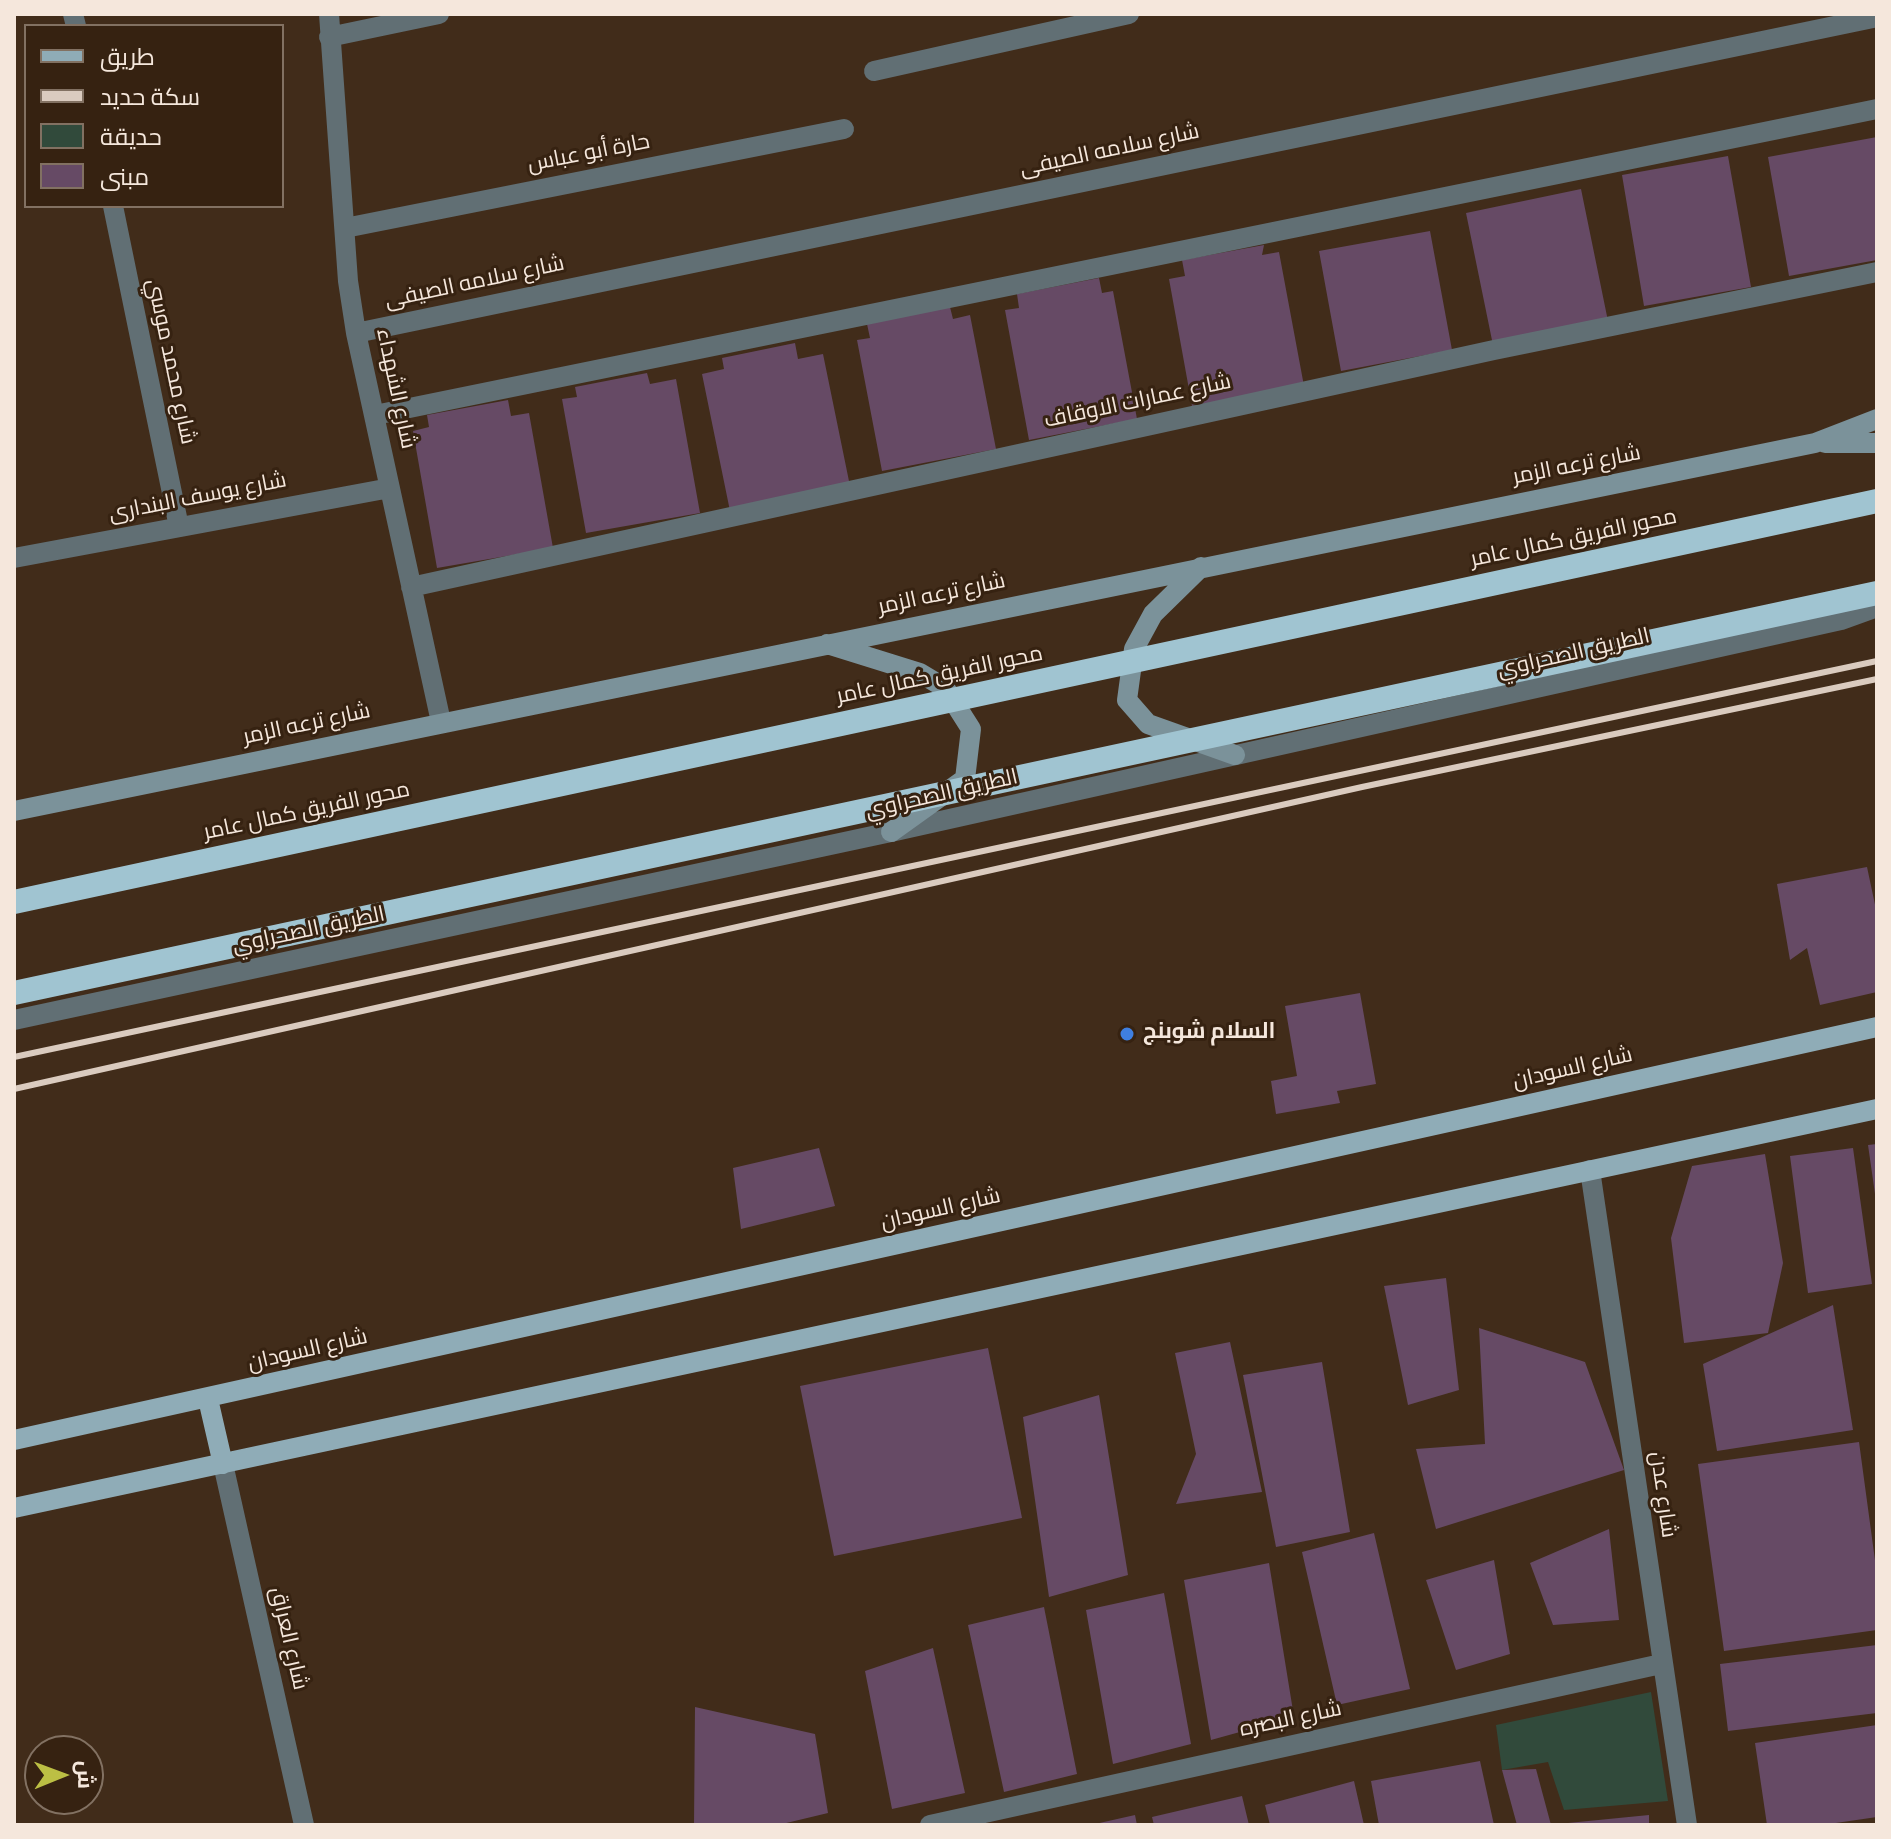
<!DOCTYPE html>
<html>
<head>
<meta charset="utf-8">
<style>
  body { margin:0 }
  #map { position:relative; width:1891px; height:1839px; overflow:hidden; background:#412c1a; font-family:Georgia,Cairo,serif }
  canvas { display:block }
  .frame { position:absolute; inset:0; border:16px solid #f5e7dc; pointer-events:none }
  .legend { position:absolute; left:24px; top:24px; width:260px; height:184px; box-sizing:border-box; background:#362211; border:2px solid #827162; margin:0; padding:10px 14px; list-style:none; font-size:24px; color:#f5e7dc }
  .legend li { display:flex; align-items:center; gap:16px; height:40px }
  .legend b { width:40px; border:2px solid #827162 }
  .north { position:absolute; left:24px; top:1735px; width:80px; height:80px; box-sizing:border-box; background:#362211; border:2px solid #827162; border-radius:50%; rotate:89deg; font-size:22px; font-weight:700; line-height:32px; text-align:center; color:#f5e7dc }
  .north::after { content:''; display:block; margin:auto; width:28px; height:36px; background:#bcbf44; clip-path:polygon(50% 0,100% 100%,50% 72%,0 100%) }
</style>
</head>
<body>
<div id="map">
<canvas width="1891" height="1839"></canvas>
<div class="frame"></div>
<ul class="legend">
<li><b style="height:10px;background:#8facb7"></b>طريق</li>
<li><b style="height:10px;background:#dacbbf"></b>سكة حديد</li>
<li><b style="height:22px;background:#314a3b"></b>حديقة</li>
<li><b style="height:22px;background:#664a65"></b>مبنى</li>
</ul>
<div class="north">ش</div>
</div>
<script>
const g = document.querySelector('canvas').getContext('2d');
g.lineJoin = 'round';
function fill(path, color) {
  g.fillStyle = color;
  g.fill(path, 'evenodd');
}
function shape(rows) {
  const path = new Path2D();
  for (const r of rows) {
    path.moveTo(r[0], r[1]);
    for (let i = 2; i < r.length; i += 2) path.lineTo(r[i], r[i + 1]);
  }
  return path;
}
function strokePath(path, color, width, dash) {
  g.strokeStyle = color;
  g.lineWidth = width;
  g.lineCap = dash ? 'butt' : 'round';
  g.setLineDash(dash || []);
  g.stroke(path);
}
function write(font, color, halo, rows, align = 'center') {
  g.font = font + ' Georgia,Cairo,serif';
  g.lineWidth = 6;
  g.setLineDash([]);
  g.textBaseline = 'middle';
  g.strokeStyle = halo;
  g.fillStyle = color;
  for (const [text, x, y, turn = 0] of rows) {
    g.save();
    g.translate(x, y);
    g.rotate((+turn || 0) * Math.PI / 180);
    g.textAlign = isNaN(turn) ? turn : align;
    if (halo) g.strokeText(text, 0, 0);
    g.fillText(text, 0, 0);
    g.restore();
  }
}
fill(shape([
  [1651,1692,1668,1801,1564,1810,1548,1762,1502,1770,1496,1725]
]), '#314a3b');
fill(shape([
  [1877,137,1877,260,1789,276,1768,157],
  [1728,156,1751,287,1644,306,1622,175],
  [1581,189,1609,326,1494,350,1466,213],
  [1430,231,1452,350,1341,371,1319,251],
  [1264,245,1262,255,1279,252,1304,386,1192,406,1169,279,1185,276,1182,260],
  [1099,278,1102,293,1113,291,1137,419,1029,440,1005,310,1019,308,1017,294],
  [950,307,953,319,970,315,996,449,882,471,857,340,870,338,867,324],
  [795,343,798,359,823,354,850,486,730,511,702,374,724,369,722,358],
  [647,373,650,384,676,379,700,513,586,533,562,399,577,397,575,387],
  [508,400,511,416,529,413,553,548,437,568,413,431,429,427,427,415],
  [1867,867,1877,914,1877,992,1820,1005,1807,948,1790,960,1777,884],
  [1360,993,1376,1084,1337,1091,1340,1103,1276,1114,1271,1081,1297,1076,1285,1006],
  [1877,1144,1877,1194,1875,1194,1868,1145],
  [819,1148,835,1206,741,1229,733,1168],
  [1853,1148,1872,1284,1808,1293,1790,1156],
  [1765,1154,1783,1263,1768,1333,1684,1343,1671,1238,1692,1166],
  [1446,1278,1459,1390,1408,1405,1384,1286],
  [1833,1305,1853,1430,1717,1451,1703,1364],
  [1479,1328,1585,1362,1624,1470,1436,1529,1416,1449,1485,1444],
  [1230,1342,1262,1492,1176,1504,1196,1454,1175,1353],
  [988,1348,1022,1518,834,1556,800,1386],
  [1322,1362,1350,1532,1276,1547,1243,1375],
  [1099,1395,1128,1575,1049,1597,1023,1417],
  [1859,1442,1877,1575,1877,1630,1724,1651,1698,1464],
  [1609,1529,1619,1620,1553,1625,1530,1563],
  [1374,1533,1410,1689,1337,1705,1302,1552],
  [1494,1560,1510,1654,1456,1670,1426,1580],
  [1269,1563,1294,1717,1211,1740,1184,1580],
  [1164,1593,1191,1744,1113,1764,1086,1610],
  [1044,1607,1077,1774,1004,1792,968,1625],
  [1877,1645,1877,1713,1728,1731,1720,1664],
  [933,1648,965,1793,892,1809,865,1671],
  [695,1707,815,1734,828,1813,778,1825,694,1825],
  [1877,1725,1877,1817,1822,1825,1767,1825,1755,1743],
  [1480,1761,1494,1825,1379,1825,1371,1781],
  [1536,1769,1551,1825,1517,1825,1502,1770],
  [1354,1781,1364,1825,1270,1825,1265,1805],
  [1242,1796,1249,1825,1154,1825,1152,1817],
  [1135,1815,1137,1825,1096,1825,1095,1824],
  [1649,1815,1649,1825,1568,1825,1568,1823]
]), '#664a65');
strokePath(shape([
  [14,1020,891,832,1841,620,1877,607]
]), '#616f74', 20);
strokePath(shape([
  [73,14,76,26],
  [329,14,348,281,356,333,441,722],
  [329,37,439,14],
  [874,71,1129,14],
  [113,206,179,527],
  [345,228,844,129],
  [356,333,1873,18],
  [375,415,1877,109],
  [14,558,390,488],
  [411,587,1494,350,1877,272],
  [1590,1170,1687,1825],
  [223,1464,304,1825],
  [930,1825,1661,1664]
]), '#616f74', 20);
strokePath(shape([
  [1825,443,1877,443],
  [1201,567,1153,614,1134,649,1127,700,1148,724,1235,755],
  [827,644,920,673,945,688,971,729,965,779,891,832],
  [14,811,1815,443,1877,419]
]), '#7b929a', 20);
strokePath(shape([
  [208,1399,223,1464],
  [14,1440,1877,1027],
  [14,1508,1877,1109]
]), '#8facb7', 20);
strokePath(shape([
  [14,1057,1877,661],
  [14,1089,1362,787,1877,679]
]), '#dacbbf', 6);
strokePath(shape([
  [14,902,1877,501],
  [14,993,1877,593]
]), '#a0c4d1', 24);
for (const [x, y, r, color] of [
  [1127,1034,8,"#3f7fe0"]
]) {
  const dot = new Path2D();
  dot.arc(x, y, r, 0, 2 * Math.PI);
  g.fillStyle = color;
  g.fill(dot);
  strokePath(dot, '#362211', 3);
}
write('22px', '#f5e7dc', '#362211', [
  ["شارع سلامه الصيفى",1110,152,-12],
  ["حارة أبو عباس",589,155,-11],
  ["شارع سلامه الصيفى",475,284,-12],
  ["شارع محمد موسي",169,362,78],
  ["شارع الشهداء",394,389,78],
  ["شارع عمارات الاوقاف",1138,403,-12],
  ["شارع ترعه الزمر",1577,467,-11],
  ["شارع يوسف البندارى",198,499,-11],
  ["محور الفريق كمال عامر",1574,540,-12],
  ["شارع ترعه الزمر",942,596,-12],
  ["الطريق الصحراوي",1574,655,-13],
  ["محور الفريق كمال عامر",940,677,-12],
  ["شارع ترعه الزمر",307,726,-12],
  ["الطريق الصحراوي",942,796,-13],
  ["محور الفريق كمال عامر",307,813,-12],
  ["الطريق الصحراوي",309,932,-12],
  ["شارع السودان",1573,1070,-13],
  ["شارع السودان",941,1211,-13],
  ["شارع السودان",308,1352,-13],
  ["شارع عدن",1661,1495,82],
  ["شارع العراق",287,1639,77],
  ["شارع البصره",1291,1721,-12]
]);
write('bold 22px', '#f5e7dc', '#362211', [
  ["السلام شوبنج",1143,1034]
], 'left');
</script>
</body>
</html>
